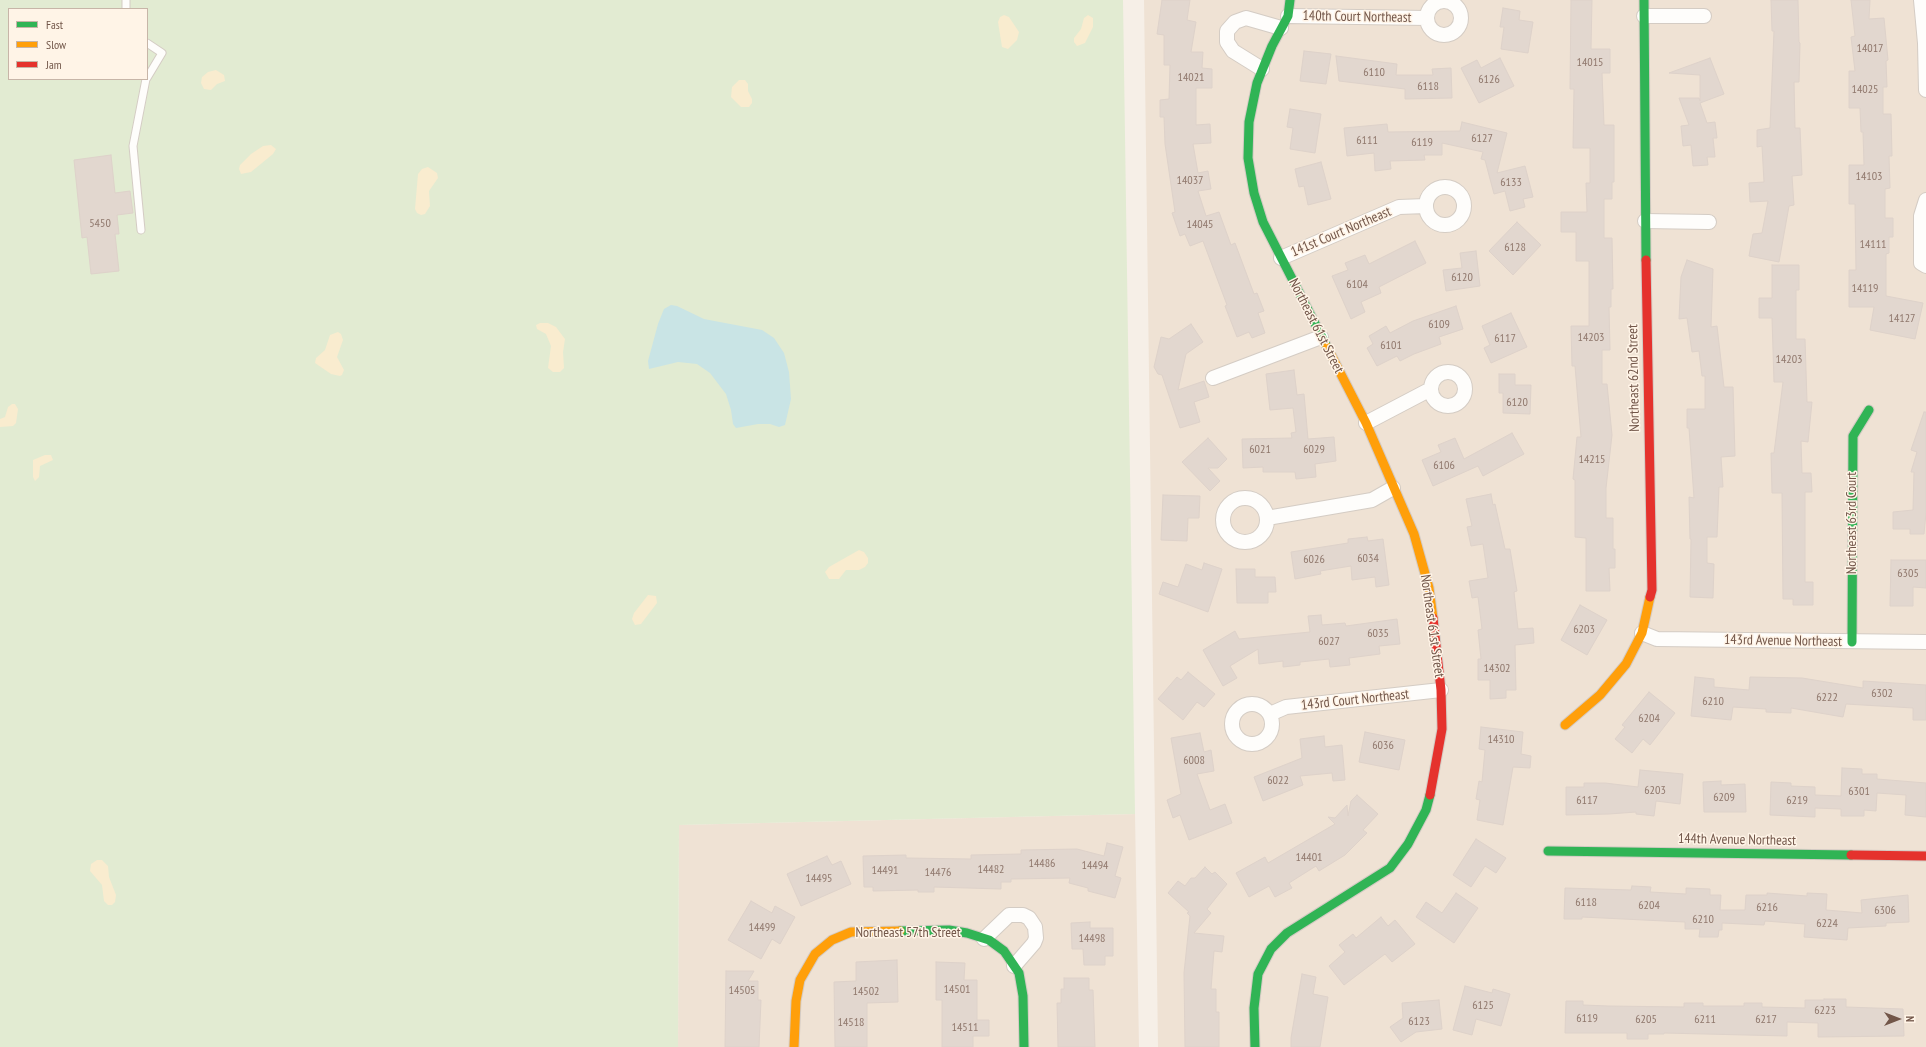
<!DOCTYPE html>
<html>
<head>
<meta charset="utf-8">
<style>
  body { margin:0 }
  #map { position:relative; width:1926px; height:1047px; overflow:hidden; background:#f6efe7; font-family:"PT Sans Narrow",sans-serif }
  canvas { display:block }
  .legend { position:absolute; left:8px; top:8px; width:140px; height:72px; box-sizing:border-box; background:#fff4e7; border:1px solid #c7b5a8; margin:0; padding:5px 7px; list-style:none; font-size:12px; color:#725649 }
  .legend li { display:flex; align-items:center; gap:8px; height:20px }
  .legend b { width:20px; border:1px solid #c7b5a8 }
  .north { position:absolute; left:1878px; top:999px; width:40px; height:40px; -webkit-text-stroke:3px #fff4e7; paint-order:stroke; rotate:90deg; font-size:11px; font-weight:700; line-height:16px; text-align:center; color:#725649 }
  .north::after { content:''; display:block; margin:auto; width:14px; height:18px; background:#725649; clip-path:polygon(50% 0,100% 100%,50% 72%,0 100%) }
</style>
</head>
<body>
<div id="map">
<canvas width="1926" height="1047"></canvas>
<ul class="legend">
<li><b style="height:5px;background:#30b455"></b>Fast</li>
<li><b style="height:5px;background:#ff9f0a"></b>Slow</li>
<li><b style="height:5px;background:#e5322d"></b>Jam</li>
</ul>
<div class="north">N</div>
</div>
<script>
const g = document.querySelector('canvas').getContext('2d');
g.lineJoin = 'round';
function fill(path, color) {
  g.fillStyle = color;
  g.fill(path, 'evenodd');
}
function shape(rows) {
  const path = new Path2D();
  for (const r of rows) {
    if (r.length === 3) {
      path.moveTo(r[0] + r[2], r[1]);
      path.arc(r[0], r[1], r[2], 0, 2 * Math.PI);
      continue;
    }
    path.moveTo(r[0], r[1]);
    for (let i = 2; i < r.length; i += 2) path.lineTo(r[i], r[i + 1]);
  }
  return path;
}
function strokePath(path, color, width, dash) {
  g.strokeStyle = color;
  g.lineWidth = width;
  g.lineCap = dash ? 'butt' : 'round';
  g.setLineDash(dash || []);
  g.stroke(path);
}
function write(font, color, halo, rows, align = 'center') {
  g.font = font + ' "PT Sans Narrow",sans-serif';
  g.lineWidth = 3;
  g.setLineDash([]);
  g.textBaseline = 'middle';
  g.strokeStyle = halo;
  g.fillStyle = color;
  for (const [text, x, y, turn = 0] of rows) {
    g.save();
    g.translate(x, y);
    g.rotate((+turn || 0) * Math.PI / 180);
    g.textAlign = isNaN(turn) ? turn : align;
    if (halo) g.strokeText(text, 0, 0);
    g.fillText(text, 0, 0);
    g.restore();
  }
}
fill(shape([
  [1144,0,1926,0,1926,1047,1158,1047],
  [1135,814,1139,1047,678,1047,679,825]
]), '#efe2d4');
fill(shape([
  [0,0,1123,0,1135,814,679,825,678,1047,0,1047],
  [9,9,147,9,147,79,9,79]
]), '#e2ebd2');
fill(shape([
  [1004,15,1009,17,1019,32,1017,40,1008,49,1002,47,998,22,1000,17],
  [1088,15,1093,18,1093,27,1085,43,1077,46,1074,42,1074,38,1081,29,1084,18],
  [216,70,224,75,225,81,217,84,211,90,204,89,201,83,202,77,208,72],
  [739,80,745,80,748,84,748,91,752,99,752,103,749,107,741,107,731,97,732,87],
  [271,145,276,149,273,154,251,172,241,174,239,169,240,165,251,154,263,146],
  [428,167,437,173,438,178,429,191,430,206,425,214,421,215,417,213,415,209,418,174,422,169],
  [540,323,548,323,556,327,565,339,563,352,564,368,560,372,553,372,548,368,551,346,546,334,537,329,536,325],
  [338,332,341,334,343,340,337,357,344,370,342,375,340,376,331,374,315,363,316,358,325,350,330,335],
  [12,404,15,404,18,409,16,423,13,426,0,427,0,419,5,417,8,407],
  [45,455,51,455,53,460,40,466,39,477,35,481,33,477,33,460],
  [859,550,864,552,868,558,868,563,865,567,859,570,846,570,839,579,829,579,825,572,829,567],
  [648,595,656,596,657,603,641,624,635,625,632,619,634,613],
  [97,860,102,860,108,866,109,877,116,895,115,902,112,905,108,905,104,901,102,885,90,871,91,864]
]), '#f9eccf');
fill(shape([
  [671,305,677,306,704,319,762,330,774,338,784,353,789,372,791,399,785,425,779,427,770,424,758,424,736,428,733,424,731,410,726,394,710,373,697,364,678,362,649,369,648,361,658,324,664,309]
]), '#c9e4e5');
const building = shape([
  [1162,0,1190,0,1187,20,1196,22,1191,52,1203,52,1202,68,1212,69,1212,88,1196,88,1196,125,1210,124,1211,143,1193,144,1198,173,1208,171,1211,189,1198,191,1206,216,1219,212,1231,245,1235,243,1254,294,1257,293,1264,311,1258,313,1265,333,1252,338,1249,332,1237,337,1225,306,1227,305,1203,241,1190,246,1185,234,1180,236,1172,213,1175,212,1165,144,1164,117,1160,117,1160,100,1169,99,1170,65,1164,65,1164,35,1157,34,1162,0],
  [1571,0,1592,0,1591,49,1610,49,1610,73,1602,73,1604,125,1614,125,1614,182,1612,182,1612,199,1604,199,1604,238,1612,238,1613,289,1611,289,1611,307,1609,307,1610,350,1602,350,1602,384,1607,384,1612,435,1606,488,1606,518,1613,518,1613,549,1615,549,1615,568,1609,568,1610,591,1586,591,1586,538,1575,537,1575,480,1573,479,1577,437,1581,437,1575,366,1572,366,1571,326,1589,326,1589,261,1576,261,1576,232,1561,232,1561,212,1587,212,1586,183,1590,183,1590,148,1573,148,1574,89,1570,89,1571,0],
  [1771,0,1798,0,1799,42,1800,43,1799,82,1794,82,1795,128,1800,128,1802,175,1792,176,1794,205,1789,206,1779,262,1749,256,1753,234,1762,233,1768,201,1750,202,1749,183,1764,182,1762,146,1757,147,1757,130,1770,128,1774,31,1772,31,1771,0],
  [1851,0,1870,0,1869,19,1884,18,1888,60,1886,61,1887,87,1883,87,1883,114,1891,114,1892,156,1889,156,1890,188,1885,189,1885,218,1893,218,1893,237,1889,237,1889,253,1886,254,1886,296,1923,303,1915,339,1870,330,1874,307,1849,307,1849,270,1856,270,1855,204,1849,204,1849,165,1864,165,1863,132,1861,132,1860,108,1849,108,1849,71,1855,71,1851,37,1855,36,1851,0],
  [1503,8,1520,11,1519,20,1533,22,1528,53,1501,49,1504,27,1500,27,1503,8],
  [1304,51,1331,54,1326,84,1300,81,1304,51],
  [1336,56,1397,64,1396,75,1433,75,1432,69,1451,68,1452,98,1405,99,1405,89,1339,81,1336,56],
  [1500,58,1514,86,1479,103,1461,68,1477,60,1481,68,1500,58],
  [1710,58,1724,94,1700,103,1707,123,1715,122,1717,138,1713,138,1715,157,1707,157,1708,165,1693,166,1691,145,1683,146,1681,126,1689,125,1679,98,1699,98,1700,101,1700,75,1669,73,1710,58],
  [1290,109,1321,114,1315,153,1290,149,1293,128,1287,127,1290,109],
  [1462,122,1507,133,1497,173,1525,166,1533,197,1523,199,1525,207,1510,211,1505,191,1494,194,1485,160,1481,159,1483,152,1442,143,1442,155,1424,155,1425,160,1390,161,1391,169,1375,171,1374,153,1347,156,1344,128,1387,124,1388,132,1460,131,1462,122],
  [111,155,115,193,130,191,133,213,117,215,119,234,115,234,119,271,91,274,87,237,82,238,74,160,111,155],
  [1321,162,1331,199,1308,205,1304,186,1299,187,1295,169,1321,162],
  [1517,222,1541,245,1513,275,1489,251,1517,222],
  [1415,241,1426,263,1379,287,1381,293,1361,302,1365,312,1351,319,1332,276,1348,270,1345,263,1365,255,1369,264,1415,241],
  [1476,251,1480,286,1446,291,1443,270,1462,268,1460,253,1476,251],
  [1687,260,1713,269,1711,327,1717,326,1724,387,1733,387,1735,456,1721,457,1723,487,1719,487,1717,537,1707,537,1707,563,1714,564,1713,598,1690,597,1691,539,1690,539,1689,497,1694,498,1689,428,1687,428,1687,409,1705,409,1705,376,1702,376,1699,351,1692,352,1687,318,1679,319,1681,277,1687,260],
  [1772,265,1799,265,1799,290,1796,290,1796,339,1805,339,1807,402,1812,402,1808,442,1801,441,1802,473,1811,473,1812,492,1805,492,1805,582,1813,582,1813,605,1793,605,1793,599,1783,599,1782,493,1772,493,1771,453,1774,453,1783,382,1774,382,1772,318,1759,318,1759,298,1772,298,1772,265],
  [1456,306,1463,329,1439,337,1441,344,1414,354,1400,361,1397,356,1377,366,1367,348,1373,344,1369,336,1386,326,1390,333,1413,321,1456,306],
  [1511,313,1527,347,1491,363,1484,348,1490,345,1482,326,1511,313],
  [1191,324,1203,342,1186,354,1178,390,1204,381,1209,397,1194,402,1200,422,1180,428,1162,375,1158,374,1154,367,1161,337,1169,339,1191,324],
  [1294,370,1297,395,1304,394,1308,439,1334,437,1336,461,1315,464,1316,477,1296,479,1295,472,1263,472,1263,467,1243,468,1242,439,1292,438,1291,433,1296,432,1293,408,1270,410,1266,374,1294,370],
  [1499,374,1515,374,1515,385,1531,385,1530,414,1503,413,1503,393,1499,393,1499,374],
  [1924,412,1926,412,1926,513,1924,534,1910,534,1910,529,1893,529,1893,512,1913,510,1914,472,1911,472,1917,452,1911,450,1924,412],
  [1512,433,1524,454,1483,476,1478,466,1433,486,1422,460,1441,452,1438,445,1455,438,1464,459,1512,433],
  [1208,438,1227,459,1218,468,1208,468,1220,481,1210,491,1182,462,1208,438],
  [1491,494,1493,505,1495,504,1505,549,1510,549,1517,591,1514,592,1518,629,1533,628,1534,643,1515,645,1516,690,1506,690,1506,698,1490,699,1490,680,1478,680,1478,659,1481,659,1478,630,1482,629,1478,597,1472,598,1469,581,1488,578,1483,544,1471,546,1467,527,1472,526,1466,499,1491,494],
  [1163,495,1200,496,1199,518,1188,518,1187,541,1161,540,1163,495],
  [1367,537,1368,541,1383,539,1389,585,1376,587,1375,577,1352,580,1351,566,1320,571,1321,574,1295,579,1291,552,1348,543,1348,539,1367,537],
  [1891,560,1926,560,1926,588,1913,587,1913,606,1890,606,1891,560],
  [1204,563,1222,569,1208,612,1159,594,1163,582,1178,587,1186,564,1202,570,1204,563],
  [1236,569,1255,569,1255,577,1275,577,1276,592,1268,592,1268,603,1237,603,1236,569],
  [1580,605,1607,620,1587,655,1561,640,1580,605],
  [1321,615,1322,625,1345,623,1346,626,1397,619,1400,644,1379,646,1380,654,1349,658,1350,665,1330,667,1329,659,1300,662,1300,665,1283,667,1283,661,1259,664,1258,649,1230,666,1237,678,1223,686,1203,650,1235,631,1239,639,1310,632,1308,616,1321,615],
  [1188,672,1215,694,1204,707,1197,702,1183,720,1158,699,1177,677,1181,680,1188,672],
  [1695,677,1714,679,1714,687,1749,690,1750,677,1802,678,1863,688,1863,681,1926,685,1926,720,1913,720,1913,708,1846,704,1843,717,1791,708,1791,713,1766,712,1766,709,1733,707,1731,720,1691,716,1695,677],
  [1649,692,1675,713,1650,745,1643,739,1632,753,1615,739,1625,727,1622,725,1649,692],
  [1481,727,1523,732,1521,754,1531,756,1530,768,1513,767,1503,825,1477,820,1480,800,1476,799,1479,781,1482,782,1485,750,1479,749,1481,727],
  [1365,732,1405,740,1399,770,1359,762,1365,732],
  [1200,733,1204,752,1211,750,1214,771,1197,774,1210,810,1225,804,1232,823,1189,840,1180,815,1173,818,1167,800,1181,794,1171,738,1200,733],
  [1324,736,1325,747,1342,745,1345,780,1333,781,1332,773,1300,776,1303,785,1263,801,1254,777,1302,758,1300,739,1324,736],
  [1842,768,1862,769,1862,774,1877,774,1877,779,1926,783,1926,817,1905,815,1906,795,1877,793,1876,811,1864,810,1864,816,1841,816,1841,809,1815,808,1815,817,1770,815,1771,782,1791,783,1791,786,1815,787,1815,795,1841,796,1842,768],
  [1640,770,1683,774,1680,804,1656,801,1654,816,1636,814,1636,812,1609,814,1566,815,1566,787,1584,787,1584,783,1605,783,1638,787,1640,770],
  [1721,781,1721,785,1745,784,1746,812,1704,812,1703,782,1721,781],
  [1357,795,1378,814,1363,830,1367,833,1345,855,1319,871,1316,866,1289,883,1292,888,1275,897,1269,886,1249,897,1236,873,1265,857,1268,863,1335,824,1328,817,1335,818,1347,805,1348,816,1351,801,1357,795],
  [1476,839,1506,858,1496,873,1485,866,1471,887,1453,875,1476,839],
  [1107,843,1123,847,1115,876,1121,878,1115,898,1088,891,1088,888,1069,883,1070,878,1011,879,1011,882,1001,882,1001,889,934,887,934,892,918,892,918,890,873,891,873,887,864,887,863,856,906,855,906,858,971,859,971,855,1021,854,1021,850,1077,849,1104,856,1107,843],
  [827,856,832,865,841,861,851,884,801,906,787,874,827,856],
  [1205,867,1212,874,1215,872,1227,884,1207,909,1211,913,1194,933,1224,936,1222,952,1214,951,1211,989,1216,989,1216,1012,1219,1012,1219,1047,1185,1047,1184,973,1190,916,1187,913,1189,912,1168,893,1178,881,1185,886,1191,878,1195,878,1205,867],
  [1632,886,1651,887,1650,892,1686,894,1686,888,1710,889,1710,895,1721,895,1720,910,1745,910,1746,895,1767,895,1767,893,1807,896,1807,893,1827,894,1826,910,1862,913,1861,900,1908,895,1909,922,1886,923,1886,926,1848,928,1847,940,1804,937,1805,924,1765,921,1764,925,1722,923,1722,930,1719,930,1718,937,1699,937,1700,929,1685,929,1685,922,1582,917,1582,919,1564,919,1565,888,1631,890,1632,886],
  [1456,893,1478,908,1454,943,1416,917,1426,902,1442,913,1456,893],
  [751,901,772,913,775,906,795,917,780,944,772,939,761,959,728,940,751,901],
  [1381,917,1388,926,1395,920,1415,944,1392,962,1385,954,1344,985,1329,966,1345,952,1339,945,1353,934,1356,938,1381,917],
  [1090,922,1090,928,1113,928,1113,956,1105,956,1105,965,1084,965,1083,949,1072,949,1071,923,1090,922],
  [897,960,898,1002,867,1003,867,1047,835,1047,834,982,856,981,856,962,897,960],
  [936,962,965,963,964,980,977,980,977,1020,989,1020,989,1036,973,1036,973,1047,942,1047,942,1000,936,1000,936,962],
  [726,971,754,971,748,981,758,981,758,1000,761,1000,759,1047,725,1047,726,971],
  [1302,974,1316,977,1313,994,1328,997,1320,1047,1291,1047,1291,1038,1302,974],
  [1064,978,1089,978,1089,990,1093,990,1095,1047,1058,1047,1057,1003,1061,1003,1061,989,1064,989,1064,978],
  [1465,986,1492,993,1493,989,1510,994,1501,1026,1476,1019,1472,1035,1453,1030,1465,986],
  [1824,999,1846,999,1846,1007,1903,1009,1904,1036,1818,1037,1818,1023,1787,1022,1787,1036,1664,1033,1664,1034,1648,1034,1648,1039,1627,1039,1627,1033,1565,1033,1566,1001,1583,1001,1583,1005,1608,1006,1684,1007,1684,1003,1703,1003,1703,1006,1744,1006,1744,1003,1762,1003,1762,1007,1805,1008,1805,1000,1824,1000,1824,999],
  [1439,1000,1442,1029,1416,1032,1401,1042,1390,1027,1403,1018,1402,1003,1439,1000]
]);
fill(building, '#e2d7cf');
strokePath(building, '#ded2ca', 1);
const lane = shape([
  [126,0,126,9],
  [147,43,162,53,147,78],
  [141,230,133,146,146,79]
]);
const street = shape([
  [1921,0,1925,43,1926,90],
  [1444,18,17],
  [1288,16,1427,18],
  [1644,16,1704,16],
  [1262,69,1233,51,1227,42,1227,31,1235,22,1246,18,1281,28],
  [1445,206,19],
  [1926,200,1921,216,1921,263,1926,266],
  [1645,221,1709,222],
  [1281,258,1399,207,1426,206],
  [1448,389,17],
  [1213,378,1321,337],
  [1366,423,1427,391,1431,391],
  [1245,520,22],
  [1267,518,1372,500,1393,488],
  [1642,633,1657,639,1926,642],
  [1252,724,20],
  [1270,714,1286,707,1441,690],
  [984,939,1009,915,1023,915,1029,918,1035,927,1036,938,1034,943,1014,966]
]);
const fast = shape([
  [1290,0,1288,16,1272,46,1257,83,1249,122,1248,158,1254,193,1263,222,1327,347],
  [1644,0,1646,260],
  [1852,642,1853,436,1869,410],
  [1548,851,1851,855],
  [900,931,949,930,967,933,989,940,1004,951,1019,973,1023,996,1024,1047],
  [1255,1047,1254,1008,1258,974,1271,949,1287,933,1390,868,1408,844,1426,810,1430,795]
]);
const slow = shape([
  [1327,347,1366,423,1414,534,1429,588,1433,618],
  [1565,725,1600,695,1626,664,1642,633,1650,597],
  [794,1047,796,1001,800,980,815,954,832,940,851,932,900,931]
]);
const jam = shape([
  [1646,260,1652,590,1650,597],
  [1430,795,1442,729,1441,690,1433,618],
  [1851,855,1926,856]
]);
strokePath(lane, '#d4ccc4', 9);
strokePath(street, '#d4ccc4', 16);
strokePath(fast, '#d4cbc4', 11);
strokePath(slow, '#d4cbc4', 11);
strokePath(jam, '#d4cbc4', 11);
strokePath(lane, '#fefdfb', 7);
strokePath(street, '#fefdfb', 14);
strokePath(fast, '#30b455', 9);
strokePath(slow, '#ff9f0a', 9);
strokePath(jam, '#e5322d', 9);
write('12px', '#90786d', null, [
  ["14017",1870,49],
  ["14015",1590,63],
  ["6110",1374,73],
  ["14021",1191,78],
  ["6126",1489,80],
  ["6118",1428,87],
  ["14025",1865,90],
  ["6127",1482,139],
  ["6111",1367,141],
  ["6119",1422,143],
  ["14103",1869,177],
  ["14037",1190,181],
  ["6133",1511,183],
  ["5450",100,224],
  ["14045",1200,225],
  ["14111",1873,245],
  ["6128",1515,248],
  ["6120",1462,278],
  ["6104",1357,285],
  ["14119",1865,289],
  ["14127",1902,319],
  ["6109",1439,325],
  ["14203",1591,338],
  ["6117",1505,339],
  ["6101",1391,346],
  ["14203",1789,360],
  ["6120",1517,403],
  ["6021",1260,450],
  ["6029",1314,450],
  ["14215",1592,460],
  ["6106",1444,466],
  ["6034",1368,559],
  ["6026",1314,560],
  ["6305",1908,574],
  ["6203",1584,630],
  ["6035",1378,634],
  ["6027",1329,642],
  ["14302",1497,669],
  ["6302",1882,694],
  ["6222",1827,698],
  ["6210",1713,702],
  ["6204",1649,719],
  ["14310",1501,740],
  ["6036",1383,746],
  ["6008",1194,761],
  ["6022",1278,781],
  ["6203",1655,791],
  ["6301",1859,792],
  ["6209",1724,798],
  ["6117",1587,801],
  ["6219",1797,801],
  ["14401",1309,858],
  ["14486",1042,864],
  ["14494",1095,866],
  ["14482",991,870],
  ["14491",885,871],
  ["14476",938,873],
  ["14495",819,879],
  ["6118",1586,903],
  ["6204",1649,906],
  ["6216",1767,908],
  ["6306",1885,911],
  ["6210",1703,920],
  ["6224",1827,924],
  ["14499",762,928],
  ["14498",1092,939],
  ["14501",957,990],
  ["14505",742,991],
  ["14502",866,992],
  ["6125",1483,1006],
  ["6223",1825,1011],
  ["6119",1587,1019],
  ["6205",1646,1020],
  ["6211",1705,1020],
  ["6217",1766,1020],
  ["6123",1419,1022],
  ["14518",851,1023],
  ["14511",965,1028]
]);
write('14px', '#725649', '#fff4e7', [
  ["140th Court Northeast",1357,17,1],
  ["141st Court Northeast",1341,232,-23],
  ["Northeast 61st Street",1316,326,63],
  ["Northeast 62nd Street",1634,378,-91],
  ["Northeast 63rd Court",1852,523,-90],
  ["Northeast 61st Street",1432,626,82],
  ["143rd Avenue Northeast",1783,641,1],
  ["143rd Court Northeast",1355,700,-6],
  ["144th Avenue Northeast",1737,840,1],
  ["Northeast 57th Street",908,933]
]);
</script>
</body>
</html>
